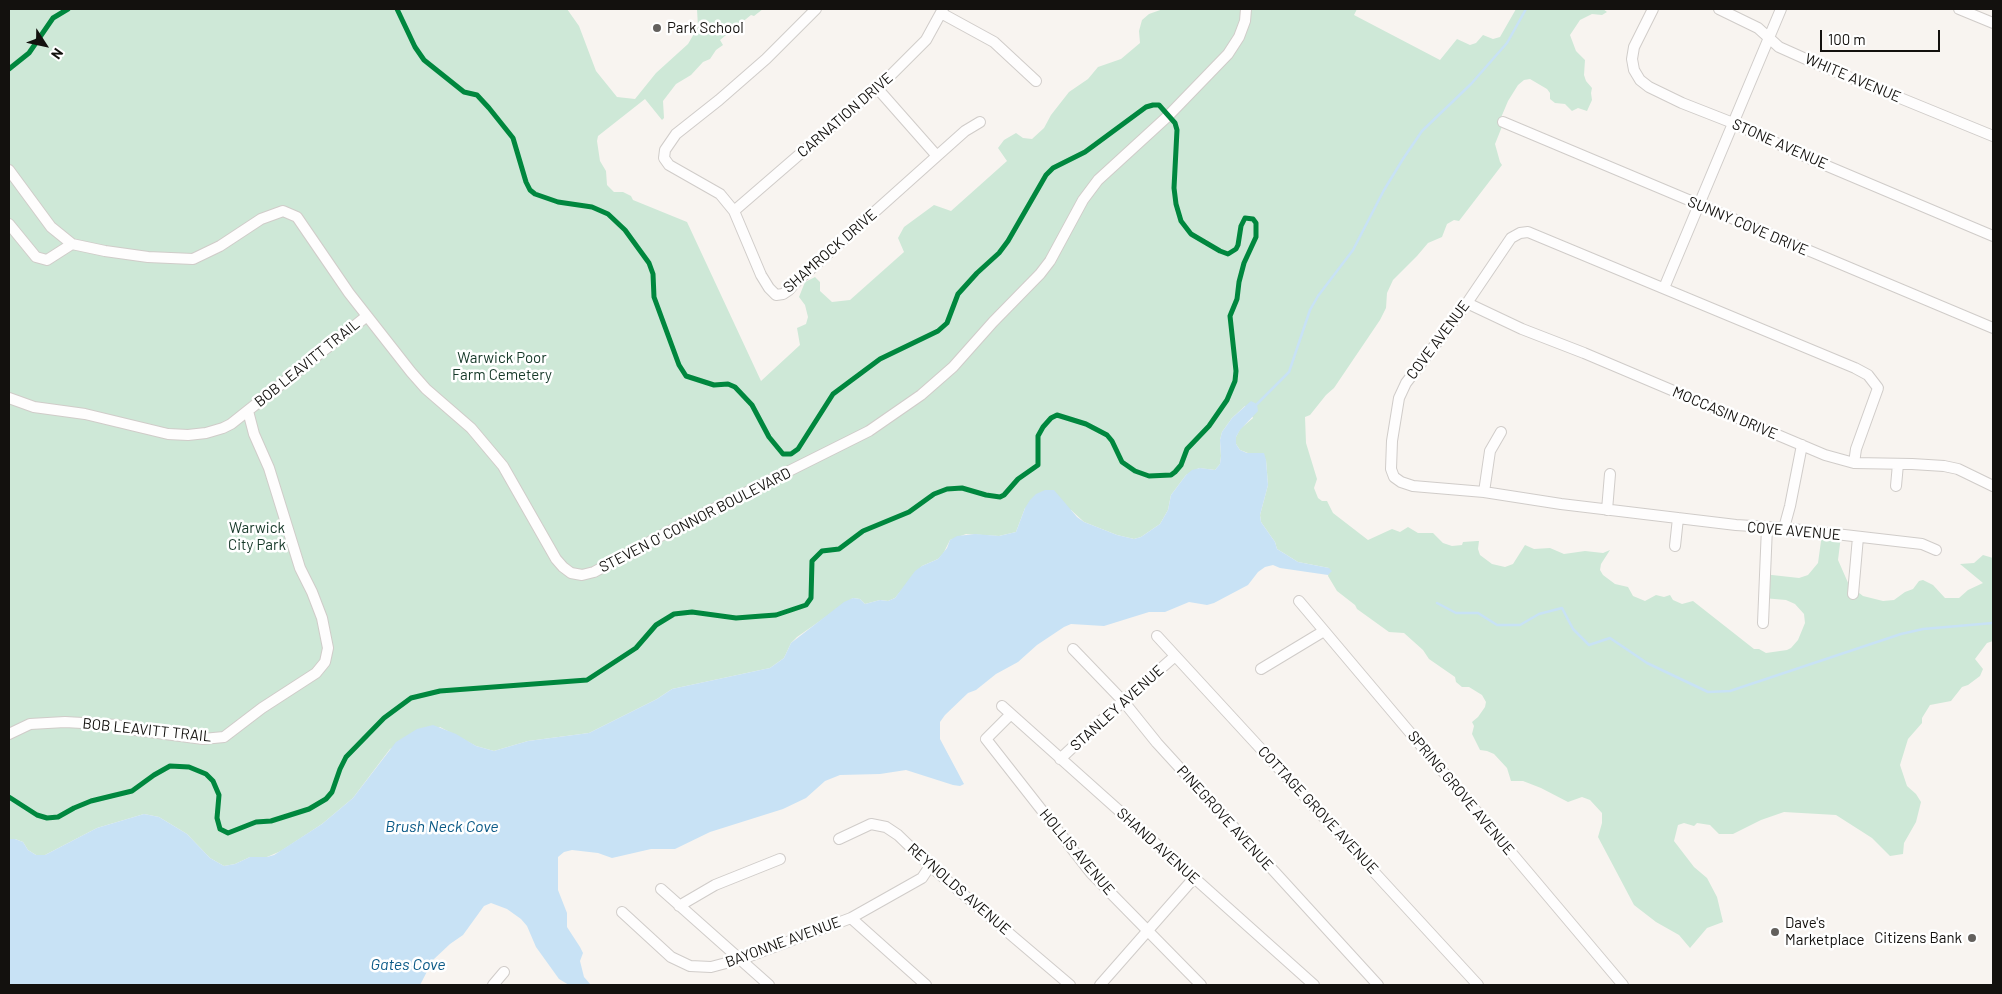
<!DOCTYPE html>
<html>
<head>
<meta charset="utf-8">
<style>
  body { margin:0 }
  #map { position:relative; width:2002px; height:994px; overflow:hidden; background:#f8f4f0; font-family:Barlow,sans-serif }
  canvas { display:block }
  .frame { position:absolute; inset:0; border:10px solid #13110e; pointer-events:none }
  .north { position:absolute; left:20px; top:20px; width:50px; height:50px; -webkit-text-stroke:4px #fff; paint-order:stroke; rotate:125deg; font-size:14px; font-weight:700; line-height:20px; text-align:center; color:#13110e }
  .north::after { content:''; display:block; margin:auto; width:18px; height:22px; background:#13110e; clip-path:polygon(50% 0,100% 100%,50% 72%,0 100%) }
  .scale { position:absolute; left:1820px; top:30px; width:120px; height:22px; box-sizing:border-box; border:2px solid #13110e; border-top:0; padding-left:6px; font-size:15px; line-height:18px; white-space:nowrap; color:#13110e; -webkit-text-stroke:4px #fff; paint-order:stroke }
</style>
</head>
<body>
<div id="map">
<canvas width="2002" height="994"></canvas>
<div class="frame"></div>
<div class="north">N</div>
<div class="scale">100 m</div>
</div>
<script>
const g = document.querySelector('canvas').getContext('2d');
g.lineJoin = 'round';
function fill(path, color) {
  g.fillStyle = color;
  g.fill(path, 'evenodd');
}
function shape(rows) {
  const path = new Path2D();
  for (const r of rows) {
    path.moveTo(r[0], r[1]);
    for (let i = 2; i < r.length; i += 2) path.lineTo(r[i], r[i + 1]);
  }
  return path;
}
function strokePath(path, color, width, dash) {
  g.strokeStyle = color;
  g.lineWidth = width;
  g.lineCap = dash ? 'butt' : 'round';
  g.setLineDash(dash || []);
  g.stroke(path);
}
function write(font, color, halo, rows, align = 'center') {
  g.font = font + ' Barlow,sans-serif';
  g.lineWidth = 5;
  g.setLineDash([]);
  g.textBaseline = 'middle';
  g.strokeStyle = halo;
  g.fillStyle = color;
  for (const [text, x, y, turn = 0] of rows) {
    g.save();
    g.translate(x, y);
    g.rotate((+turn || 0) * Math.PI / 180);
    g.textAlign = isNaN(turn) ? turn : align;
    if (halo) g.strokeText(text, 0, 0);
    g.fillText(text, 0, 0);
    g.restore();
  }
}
fill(shape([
  [9,9,567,9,579,26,596,71,617,97,635,99,656,73,688,44,698,27,697,9,763,9,754,16,751,15,720,40,723,45,716,50,710,59,703,62,691,75,676,84,663,101,664,118,662,120,645,99,598,136,597,141,600,161,606,171,607,185,614,192,623,192,631,196,633,200,687,222,761,381,800,345,797,328,806,324,808,317,805,305,799,297,805,282,815,277,820,282,820,291,832,302,850,300,904,252,898,238,904,227,934,205,951,211,1007,161,998,148,1004,140,1016,133,1023,138,1032,139,1044,128,1051,115,1069,92,1088,79,1098,67,1121,59,1140,43,1139,31,1142,20,1149,14,1163,9,1357,9,1354,15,1440,60,1457,39,1470,45,1476,43,1483,35,1493,39,1500,37,1516,9,1603,9,1607,12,1602,15,1592,14,1580,20,1570,35,1576,51,1585,60,1584,75,1586,81,1592,88,1591,93,1592,100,1587,111,1578,108,1572,111,1565,104,1555,103,1550,99,1550,93,1547,89,1530,79,1524,80,1518,85,1508,101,1500,120,1503,124,1495,144,1500,162,1502,165,1459,221,1454,220,1447,224,1442,237,1428,243,1417,256,1393,280,1387,293,1386,308,1380,320,1334,388,1326,395,1310,415,1305,417,1306,443,1317,479,1314,488,1318,498,1322,501,1327,501,1333,513,1368,540,1392,529,1400,532,1408,527,1418,533,1433,533,1443,543,1452,546,1462,545,1463,542,1477,541,1479,541,1478,549,1480,555,1492,564,1505,567,1513,564,1525,545,1534,549,1550,548,1564,554,1585,551,1603,553,1610,550,1601,564,1600,570,1603,575,1615,584,1628,587,1633,596,1645,601,1656,595,1664,597,1670,595,1673,600,1682,604,1693,601,1754,649,1759,649,1766,653,1787,650,1791,648,1798,640,1805,623,1804,614,1795,604,1786,600,1763,598,1763,574,1799,578,1808,575,1818,563,1822,534,1841,536,1838,560,1849,585,1863,596,1883,601,1894,600,1905,592,1913,589,1919,581,1923,580,1933,585,1945,598,1959,598,1968,590,1983,583,1960,564,1974,563,1983,555,1993,558,1993,641,1987,643,1975,659,1983,669,1980,676,1968,685,1962,687,1951,701,1930,705,1922,718,1922,723,1908,739,1900,765,1907,786,1916,794,1921,802,1916,822,1904,843,1903,854,1890,856,1872,838,1836,815,1784,812,1761,820,1733,834,1719,834,1710,825,1697,823,1694,826,1684,823,1678,825,1674,841,1694,867,1707,878,1717,897,1723,922,1707,928,1690,948,1679,935,1656,922,1634,905,1598,837,1602,823,1602,813,1590,800,1582,797,1568,802,1541,788,1523,781,1511,781,1507,768,1494,754,1487,751,1480,750,1472,734,1474,726,1472,722,1478,717,1485,707,1486,702,1482,695,1469,687,1462,687,1456,682,1455,677,1429,659,1423,650,1404,633,1389,632,1357,609,1355,605,1337,591,1328,576,1329,568,1298,562,1277,549,1275,542,1261,522,1260,515,1268,485,1266,460,1240,450,1236,444,1236,437,1240,429,1253,418,1245,406,1232,418,1222,432,1220,440,1221,456,1220,464,1215,470,1199,468,1186,475,1171,495,1168,510,1160,524,1141,537,1134,539,1117,535,1084,522,1071,510,1025,508,1016,532,999,536,966,534,950,540,943,554,938,559,922,566,895,598,888,601,880,600,865,604,860,599,853,598,797,637,791,643,784,658,770,668,672,689,657,699,589,733,528,741,494,751,476,746,440,727,390,749,353,798,322,824,281,851,267,857,250,857,235,864,224,866,210,858,187,834,159,817,144,814,97,828,45,855,36,855,28,850,23,842,15,839,9,839]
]), '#cee8d7');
fill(shape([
  [1251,401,1257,404,1258,411,1240,430,1236,437,1236,444,1240,450,1247,453,1264,453,1266,460,1268,485,1260,515,1261,522,1275,542,1277,549,1298,562,1329,568,1332,571,1328,575,1280,568,1273,565,1265,567,1258,572,1248,585,1214,603,1207,605,1189,602,1165,612,1149,612,1104,626,1071,624,1064,627,1037,645,1018,662,996,674,976,690,968,693,945,715,940,722,940,739,964,784,960,786,953,785,906,770,880,774,840,775,825,781,806,798,783,809,710,832,675,849,651,849,612,858,598,853,572,850,564,852,558,857,558,890,567,913,567,927,580,947,583,953,580,961,584,977,591,985,569,985,559,979,536,947,527,926,521,919,507,909,491,903,484,906,463,935,450,944,433,960,420,985,9,985,9,839,15,839,23,842,28,850,36,855,45,855,97,828,144,814,159,817,187,834,210,858,224,866,235,864,250,857,267,857,274,855,322,824,353,798,396,742,417,729,433,725,456,734,476,746,494,751,528,741,589,733,657,699,672,689,770,668,784,658,791,643,844,602,853,598,860,599,865,604,880,600,888,601,895,598,915,571,922,566,938,559,947,548,950,540,957,536,975,534,999,536,1016,532,1025,508,1030,500,1036,494,1045,490,1054,490,1077,517,1084,522,1117,535,1134,539,1141,537,1160,524,1168,510,1171,495,1186,475,1192,470,1200,468,1215,470,1220,464,1221,456,1220,440,1222,432,1232,418]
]), '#c8e2f5');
strokePath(shape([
  [1257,404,1289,372,1310,310,1318,296,1353,250,1384,190,1403,159,1422,131,1471,84,1507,43,1526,9],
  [1437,603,1456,613,1478,613,1497,625,1520,625,1539,614,1562,608,1573,629,1589,645,1610,638,1647,663,1708,692,1730,691,1901,634,1923,629,1993,623]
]), '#c8e2f5', 2.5);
const minor = shape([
  [816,9,766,59,719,100,676,134,665,150,664,158,669,165,720,194,734,211,761,275,769,288,776,295,783,294,789,290,794,284,937,156,965,131,980,122],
  [1653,9,1634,47,1632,59,1634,70,1640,80,1649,87,1682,103,1733,123,1813,160,1993,236],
  [1719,9,1758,28,1779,47,1817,64,1993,136],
  [1959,9,1993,23],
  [941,13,994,42,1036,81],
  [877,88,937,156],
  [1503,122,1993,328],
  [9,170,51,227,72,244,105,251,148,257,193,259,220,246,261,219,283,211,297,217,349,293,411,372,426,389,471,428,503,466,556,559,563,567,571,573,582,575,594,572,679,526,869,431,921,395,953,367,993,322,1040,274,1050,261,1083,200,1098,180,1168,116,1228,54,1239,37,1245,21,1246,9],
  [734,211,889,77,926,40,943,9],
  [9,224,36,257,47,260,72,244],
  [1664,288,1781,9],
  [1467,303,1522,329,1584,353,1825,455,1854,463,1912,464,1944,466,1958,469,1993,486],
  [9,398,34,407,85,414,168,434,188,435,206,433,223,428,231,424,367,316],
  [1854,463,1856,449,1878,388,1868,375,1855,368,1528,232,1520,233,1511,238,1467,303,1406,383,1399,398,1392,441,1391,469,1394,477,1401,482,1413,486,1484,492,1561,504,1736,525,1784,528,1922,544,1936,550],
  [1896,486,1898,464],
  [1484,492,1490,451,1501,432],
  [1607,510,1610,474],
  [1784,528,1790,506,1802,445],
  [1675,546,1678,518],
  [1853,594,1858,537],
  [1299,601,1623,985],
  [1763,623,1767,527],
  [1157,636,1478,985],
  [1073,649,1124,702,1157,743,1378,985],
  [1261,669,1324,631],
  [1002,706,1314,985],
  [1011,714,986,739,1091,873,1201,985],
  [9,734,30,724,65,722,117,725,135,730,203,739,224,737,262,708,316,673,325,662,328,648,322,618,312,592,300,568,269,468,254,434,248,411],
  [1060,759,1102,720,1174,657],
  [839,839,871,824,886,827,898,835,930,866,1070,985],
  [661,889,769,985],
  [679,906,715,885,780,859],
  [622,912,671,957,690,966,711,967,745,958,851,918,922,878,930,866],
  [851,918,926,985],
  [493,985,504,972],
  [1100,985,1194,878]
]);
strokePath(minor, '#d0ccc9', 12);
strokePath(minor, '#fefdfd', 10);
strokePath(shape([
  [9,69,29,53,53,18,68,9],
  [9,797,37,815,47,818,58,817,74,808,91,801,132,791,154,775,170,766,189,767,206,774,213,781,219,795,217,818,220,829,228,833,256,822,271,821,309,809,326,799,332,792,340,769,346,757,384,718,411,698,440,691,587,680,636,648,656,625,674,614,692,612,736,618,762,616,776,615,806,605,811,598,812,561,822,551,839,549,863,531,909,512,934,494,947,489,962,488,986,495,1000,497,1004,495,1018,479,1038,465,1038,436,1043,427,1051,418,1057,415,1086,424,1107,435,1112,441,1122,462,1135,471,1149,476,1171,475,1175,472,1181,465,1187,449,1209,426,1227,400,1235,381,1236,371,1230,316,1237,299,1239,282,1244,263,1256,237,1256,223,1253,219,1245,218,1241,226,1238,245,1236,249,1228,254,1220,251,1191,234,1181,221,1176,204,1174,188,1177,130,1175,123,1159,105,1153,105,1146,107,1085,152,1053,168,1046,175,1008,241,999,253,977,273,958,294,947,323,938,331,880,359,833,394,798,449,791,454,783,454,769,437,752,405,735,387,728,384,714,385,686,376,679,365,654,297,653,274,649,263,625,230,608,214,592,207,558,202,535,194,530,190,526,182,513,138,489,108,477,95,464,92,424,60,415,47,397,9]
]), '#00873e', 5);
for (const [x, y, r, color] of [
  [657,28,5,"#63605d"],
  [1775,932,5,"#63605d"],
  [1972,938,5,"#63605d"]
]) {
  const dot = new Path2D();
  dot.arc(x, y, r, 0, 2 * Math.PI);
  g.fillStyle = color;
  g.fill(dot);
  strokePath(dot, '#fff', 2);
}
write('15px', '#13110e', '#fff', [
  ["Park School",667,28],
  ["Dave's",1785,923],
  ["Marketplace",1785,940],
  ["Citizens Bank",1962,938,"right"]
], 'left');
write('15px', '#13110e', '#fff', [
  ["WHITE AVENUE",1853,78,23],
  ["CARNATION DRIVE",845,115,-41],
  ["STONE AVENUE",1780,144,24],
  ["SUNNY COVE DRIVE",1748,226,23],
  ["SHAMROCK DRIVE",830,251,-41],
  ["COVE AVENUE",1438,340,-53],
  ["BOB LEAVITT TRAIL",307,363,-39],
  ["MOCCASIN DRIVE",1725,413,23],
  ["STEVEN O' CONNOR BOULEVARD",695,520,-27],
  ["COVE AVENUE",1794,531,5],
  ["STANLEY AVENUE",1117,708,-42],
  ["BOB LEAVITT TRAIL",147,730,6],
  ["SPRING GROVE AVENUE",1461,793,50],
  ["COTTAGE GROVE AVENUE",1318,810,47],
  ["PINEGROVE AVENUE",1225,818,48],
  ["SHAND AVENUE",1158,846,42],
  ["HOLLIS AVENUE",1077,852,50],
  ["REYNOLDS AVENUE",959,889,41],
  ["BAYONNE AVENUE",783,942,-20]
]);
write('15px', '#153828', '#fff', [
  ["Warwick Poor",502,358],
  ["Farm Cemetery",502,375],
  ["Warwick",257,528],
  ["City Park",257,545]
]);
write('italic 16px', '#0a5986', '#fff', [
  ["Brush Neck Cove",442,827],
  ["Gates Cove",408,965]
]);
</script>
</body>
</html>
